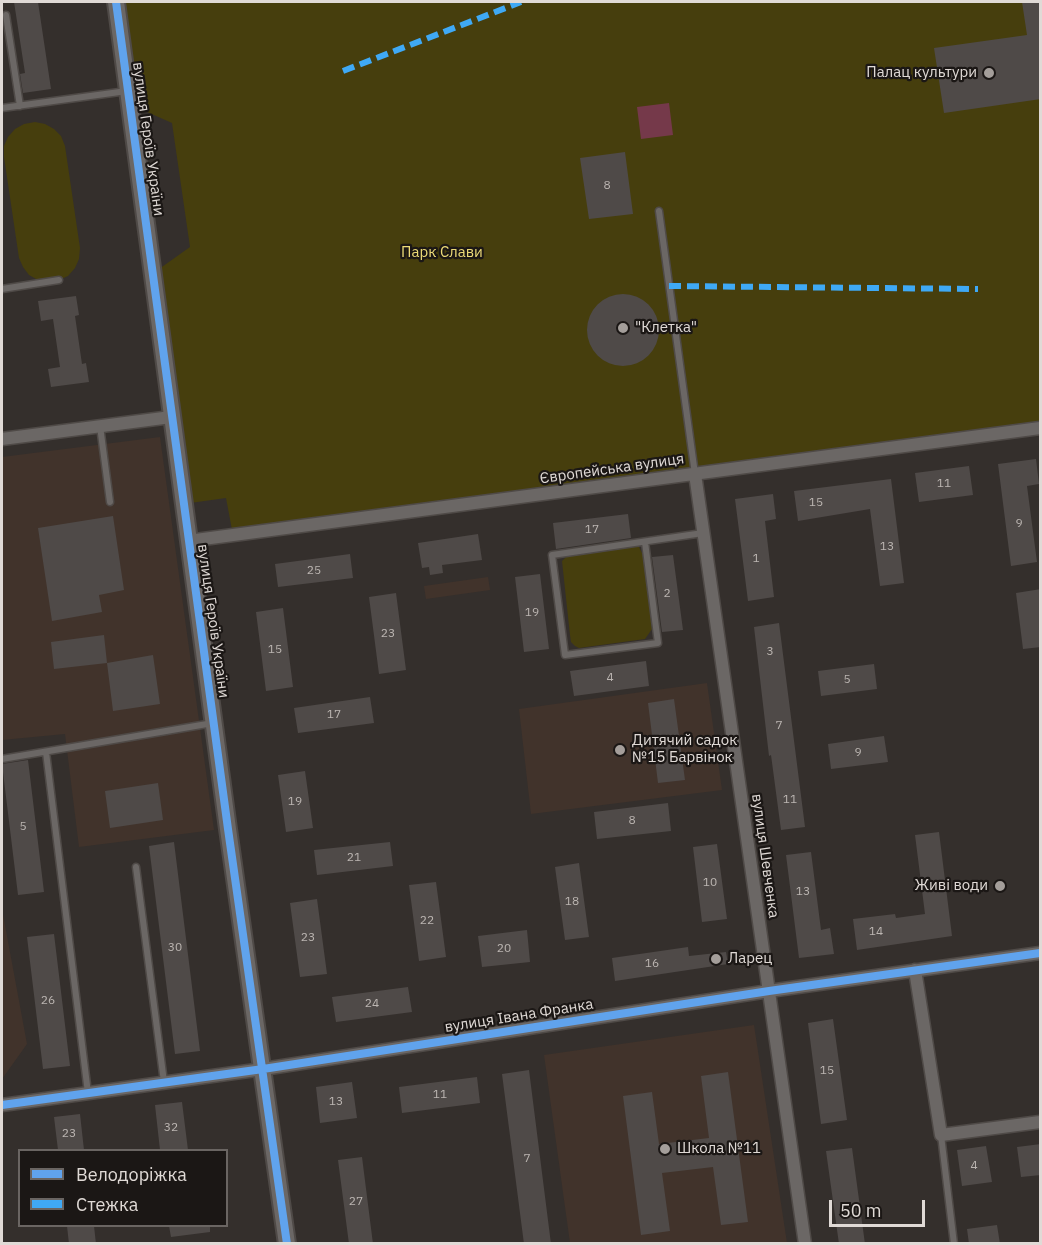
<!DOCTYPE html>
<html>
<head>
<meta charset="utf-8">
<style>
  body { margin:0 }
  #map { position:relative; width:1042px; height:1245px; overflow:hidden; background:#342f2c; font-family:"IBM Plex Sans",sans-serif }
  canvas { display:block }
  .frame { position:absolute; inset:0; border:3px solid #e0dad6; pointer-events:none }
  .legend { position:absolute; left:18px; top:1149px; width:210px; height:78px; box-sizing:border-box; background:#1b1715; border:2px solid #6a6562; margin:0; padding:8px 10px; list-style:none; font-size:18px; color:#e0dad6 }
  .legend li { display:flex; align-items:center; gap:12px; height:30px }
  .legend b { width:30px; border:2px solid #6a6562 }
  .scale { position:absolute; left:829px; top:1200px; width:96px; height:27px; box-sizing:border-box; border:3px solid #e0dad6; border-top:0; padding-left:8px; font-size:18px; line-height:21px; white-space:nowrap; color:#e0dad6; -webkit-text-stroke:4px #1b1715; paint-order:stroke }
</style>
</head>
<body>
<div id="map">
<canvas width="1042" height="1245"></canvas>
<div class="frame"></div>
<ul class="legend">
<li><b style="height:8px;background:#60a3ed"></b>Велодоріжка</li>
<li><b style="height:8px;background:#3fa9f5"></b>Стежка</li>
</ul>
<div class="scale">50 m</div>
</div>
<script>
const g = document.querySelector('canvas').getContext('2d');
g.lineJoin = 'round';
function fill(path, color) {
  g.fillStyle = color;
  g.fill(path, 'evenodd');
}
function shape(rows) {
  const path = new Path2D();
  for (const r of rows) {
    if (r.length === 3) {
      path.moveTo(r[0] + r[2], r[1]);
      path.arc(r[0], r[1], r[2], 0, 2 * Math.PI);
      continue;
    }
    path.moveTo(r[0], r[1]);
    for (let i = 2; i < r.length; i += 2) path.lineTo(r[i], r[i + 1]);
  }
  return path;
}
function strokePath(path, color, width, dash) {
  g.strokeStyle = color;
  g.lineWidth = width;
  g.lineCap = dash ? 'butt' : 'round';
  g.setLineDash(dash || []);
  g.stroke(path);
}
function write(font, color, halo, rows, align = 'center') {
  g.font = font + ' "IBM Plex Sans",sans-serif';
  g.lineWidth = 4.5;
  g.setLineDash([]);
  g.textBaseline = 'middle';
  g.strokeStyle = halo;
  g.fillStyle = color;
  for (const [text, x, y, turn = 0] of rows) {
    g.save();
    g.translate(x, y);
    g.rotate((+turn || 0) * Math.PI / 180);
    g.textAlign = isNaN(turn) ? turn : align;
    if (halo) g.strokeText(text, 0, 0);
    g.fillText(text, 0, 0);
    g.restore();
  }
}
fill(shape([
  [160,437,214,830,79,847,65,734,2,740,2,457],
  [488,577,490,590,426,599,424,586],
  [707,683,722,790,531,814,519,709],
  [2,909,27,1044,2,1079],
  [754,1025,787,1243,570,1243,544,1055]
]), '#41332b');
fill(shape([
  [117,2,1040,2,1040,428,233,535,226,498,183,504,152,274,190,247,172,123,129,104],
  [35,122,45,124,54,129,61,136,65,146,80,248,79,259,75,268,68,276,59,280,48,282,38,280,29,275,23,267,19,258,4,157,4,146,8,137,15,129,24,124],
  [635,546,639,547,643,555,652,629,645,639,579,648,575,646,571,642,570,635,562,561,568,555]
]), '#463e0d');
fill(shape([
  [669,103,673,135,641,139,637,107]
]), '#75394a');
fill(shape([
  [14,2,38,2,51,89,23,93,20,74,25,73],
  [1022,2,1041,2,1041,99,944,113,934,48,1027,35],
  [625,152,633,214,589,219,580,158],
  [623,330,36],
  [76,296,79,315,75,316,82,364,86,363,89,382,51,387,48,369,60,367,53,319,41,321,38,301],
  [1036,459,1039,484,1027,486,1037,562,1011,566,998,464],
  [969,466,973,495,919,502,915,473],
  [891,479,904,583,880,586,870,509,798,521,794,491],
  [773,494,776,519,765,521,774,597,748,601,735,499],
  [628,514,631,538,556,549,553,523],
  [113,516,124,590,99,595,102,612,52,621,38,528],
  [478,534,482,560,442,565,443,573,430,575,429,567,422,568,418,543],
  [350,554,353,578,278,587,275,564],
  [673,555,683,630,662,632,652,557],
  [540,574,549,649,524,652,515,577],
  [1041,589,1041,647,1023,649,1016,593],
  [396,593,406,670,379,674,369,597],
  [283,608,293,687,266,691,256,612],
  [779,623,805,827,781,830,771,755,769,756,754,627],
  [104,635,107,663,54,669,51,642],
  [153,655,160,704,113,711,107,663],
  [646,661,649,686,574,696,570,671],
  [874,664,877,689,821,696,818,671],
  [370,697,374,723,298,733,294,708],
  [674,699,685,780,658,783,648,703],
  [884,736,888,762,831,769,828,744],
  [28,760,44,892,18,895,2,764],
  [305,771,313,828,286,832,278,775],
  [158,783,163,820,110,828,105,791],
  [668,803,671,831,597,839,594,812],
  [939,832,952,936,857,950,853,919,895,914,896,918,925,914,915,835],
  [174,842,200,1051,175,1054,149,846],
  [390,842,393,866,317,875,314,850],
  [717,844,727,919,702,922,693,847],
  [811,852,821,930,830,928,834,954,799,958,786,855],
  [579,863,589,937,565,940,555,867],
  [436,882,446,957,419,961,409,885],
  [317,899,327,974,300,977,290,903],
  [527,930,530,962,482,967,478,936],
  [54,934,70,1066,43,1069,27,937],
  [688,947,689,956,726,952,728,964,615,981,612,958],
  [408,987,412,1012,336,1022,332,997],
  [833,1019,847,1120,821,1124,808,1023],
  [529,1070,551,1244,524,1244,502,1074],
  [728,1072,748,1222,721,1225,713,1167,662,1173,670,1231,641,1235,623,1096,652,1092,659,1144,709,1138,701,1076],
  [477,1077,480,1103,402,1113,399,1087],
  [352,1082,357,1118,320,1123,316,1087],
  [182,1102,188,1150,160,1150,155,1105],
  [80,1114,84,1150,58,1150,54,1117],
  [1041,1144,1041,1175,1021,1177,1017,1147],
  [986,1146,992,1182,962,1186,957,1150],
  [852,1148,865,1244,839,1244,826,1151],
  [362,1157,373,1244,349,1244,338,1160],
  [997,1225,1000,1244,969,1244,967,1229],
  [67,1226,94,1226,96,1244,69,1244],
  [169,1226,210,1226,210,1232,171,1237]
]), '#4f4a48');
const lane = shape([
  [6,15,20,106],
  [2,108,127,91],
  [659,211,695,474],
  [2,289,59,280],
  [100,426,110,502],
  [645,542,658,643,565,655,552,555,703,533],
  [46,752,88,1093],
  [2,759,213,723],
  [136,867,164,1082],
  [941,1135,954,1244]
]);
const street = shape([
  [2,439,171,417],
  [695,474,805,1244],
  [188,541,1040,428],
  [915,970,941,1135,1040,1122],
  [2,1105,263,1069,769,991,1040,953]
]);
const secondary = shape([
  [116,2,228,829,287,1244]
]);
strokePath(lane, '#4f4a47', 9);
strokePath(street, '#4f4a47', 15);
strokePath(secondary, '#4f4a47', 20);
strokePath(lane, '#6b6765', 6);
strokePath(street, '#6b6765', 12);
strokePath(secondary, '#6b6765', 16);
strokePath(shape([
  [343,71,521,2],
  [669,286,978,289]
]), '#3fa9f5', 6, [12, 6]);
strokePath(shape([
  [116,2,228,829,287,1244],
  [2,1105,263,1069,769,991,1040,953]
]), '#60a3ed', 8);
for (const [x, y, r, color] of [
  [989,73,6,"#a49e9a"],
  [623,328,6,"#a49e9a"],
  [620,750,6,"#a49e9a"],
  [1000,886,6,"#a49e9a"],
  [716,959,6,"#a49e9a"],
  [665,1149,6,"#a49e9a"]
]) {
  const dot = new Path2D();
  dot.arc(x, y, r, 0, 2 * Math.PI);
  g.fillStyle = color;
  g.fill(dot);
  strokePath(dot, '#1b1715', 2);
}
write('12px', '#bcb6b2', null, [
  ["8",607,186],
  ["11",944,484],
  ["15",816,503],
  ["9",1019,524],
  ["17",592,530],
  ["13",887,547],
  ["1",756,559],
  ["25",314,571],
  ["2",667,594],
  ["19",532,613],
  ["23",388,634],
  ["15",275,650],
  ["3",770,652],
  ["4",610,678],
  ["5",847,680],
  ["17",334,715],
  ["7",779,726],
  ["9",858,753],
  ["11",790,800],
  ["19",295,802],
  ["8",632,821],
  ["5",23,827],
  ["21",354,858],
  ["10",710,883],
  ["13",803,892],
  ["18",572,902],
  ["22",427,921],
  ["14",876,932],
  ["23",308,938],
  ["30",175,948],
  ["20",504,949],
  ["16",652,964],
  ["26",48,1001],
  ["24",372,1004],
  ["15",827,1071],
  ["11",440,1095],
  ["13",336,1102],
  ["32",171,1128],
  ["23",69,1134],
  ["7",527,1159],
  ["4",974,1166],
  ["27",356,1202]
]);
write('15px', '#e0dad6', '#1b1715', [
  ["Палац культури",977,73,"right"],
  ["\"Клетка\"",635,328],
  ["Дитячий садок",632,741],
  ["№15 Барвінок",632,758],
  ["Живі води",988,886,"right"],
  ["Ларец",728,959],
  ["Школа №11",677,1149]
], 'left');
write('15px', '#e0dad6', '#1b1715', [
  ["вулиця Героїв України",148,139,82],
  ["Європейська вулиця",612,469,-8],
  ["вулиця Героїв України",213,621,82],
  ["вулиця Шевченка",765,856,82],
  ["вулиця Івана Франка",519,1016,-9]
]);
write('15px', '#eddb77', '#1b1715', [
  ["Парк Слави",442,253]
]);
</script>
</body>
</html>
